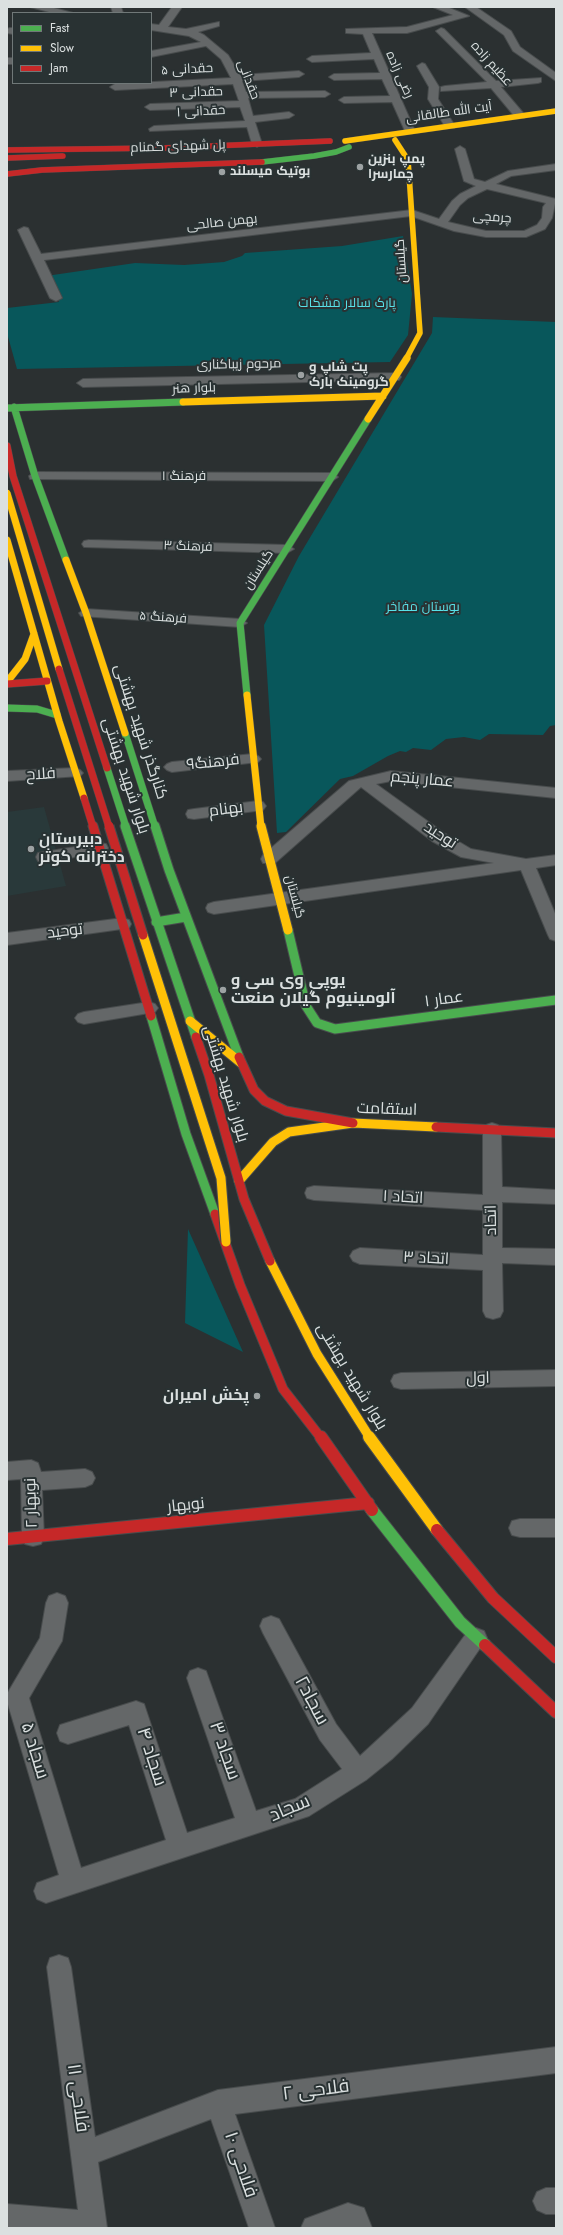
<!DOCTYPE html>
<html>
<head>
<meta charset="utf-8">
<style>
  body { margin:0 }
  #map { position:relative; width:563px; height:2235px; overflow:hidden; background:#2b3031; font-family:Jost,sans-serif }
  canvas { display:block }
  .frame { position:absolute; inset:0; border:8px solid #dbe0e0; pointer-events:none }
  .legend { position:absolute; left:12px; top:12px; width:140px; height:72px; box-sizing:border-box; background:#293233; border:1px solid #707878; margin:0; padding:5px 7px; list-style:none; font-size:12px; color:#dbe0e0 }
  .legend li { display:flex; align-items:center; gap:8px; height:20px }
  .legend b { width:20px; border:1px solid #707878 }
</style>
</head>
<body>
<div id="map">
<canvas width="563" height="2235"></canvas>
<div class="frame"></div>
<ul class="legend">
<li><b style="height:5px;background:#4caf50"></b>Fast</li>
<li><b style="height:5px;background:#ffc107"></b>Slow</li>
<li><b style="height:5px;background:#c62828"></b>Jam</li>
</ul>
</div>
<script>
const g = document.querySelector('canvas').getContext('2d');
g.lineJoin = 'round';
function fill(path, color) {
  g.fillStyle = color;
  g.fill(path, 'evenodd');
}
function shape(rows) {
  const path = new Path2D();
  for (const r of rows) {
    path.moveTo(r[0], r[1]);
    for (let i = 2; i < r.length; i += 2) path.lineTo(r[i], r[i + 1]);
  }
  return path;
}
function strokePath(path, color, width, dash) {
  g.strokeStyle = color;
  g.lineWidth = width;
  g.lineCap = dash ? 'butt' : 'round';
  g.setLineDash(dash || []);
  g.stroke(path);
}
function write(font, color, halo, rows, align = 'center') {
  g.font = font + ' Jost,Cairo,sans-serif';
  g.lineWidth = 4;
  g.setLineDash([]);
  g.textBaseline = 'middle';
  g.strokeStyle = halo;
  g.fillStyle = color;
  for (const [text, x, y, turn = 0] of rows) {
    g.save();
    g.translate(x, y);
    g.rotate((+turn || 0) * Math.PI / 180);
    g.textAlign = isNaN(turn) ? turn : align;
    if (halo) g.strokeText(text, 0, 0);
    g.fillText(text, 0, 0);
    g.restore();
  }
}
fill(shape([
  [44,807,66,886,7,896,7,812]
]), '#29393a');
fill(shape([
  [403,236,412,294,408,335,390,362,17,369,7,333,7,308,59,302,46,276,135,263,184,265,224,262,242,256,245,253,342,246],
  [433,317,556,322,556,725,550,726,543,735,489,734,480,740,464,737,446,739,431,750,413,748,406,752,400,751,388,756,353,776,340,779,286,832,277,833,264,625,299,556,432,333],
  [188,1229,243,1352,185,1323]
]), '#08575b');
const street = shape([
  [30,7,50,7,73,13,53,13,30,7],
  [111,7,121,7,123,13,113,13,111,7],
  [172,7,182,7,168,27,186,29,219,22,219,26,198,32,204,35,228,55,240,75,299,71,304,74,299,77,242,81,246,92,325,91,330,94,325,97,248,98,253,116,289,112,294,115,289,118,255,122,262,144,257,147,252,144,247,127,150,131,149,129,154,126,245,121,240,107,150,110,145,107,150,104,239,101,233,84,115,90,110,87,115,84,231,78,221,59,206,46,151,57,151,51,201,42,189,36,151,30,151,24,159,25,172,7],
  [433,7,447,7,469,16,407,33,372,33,415,131,414,133,406,133,405,131,392,102,344,103,339,100,344,97,390,96,382,79,334,80,329,77,334,74,380,73,374,59,312,62,307,59,312,56,371,53,363,34,346,33,346,29,407,27,453,15,433,7],
  [465,7,476,7,511,31,520,47,556,73,556,81,513,51,504,35,465,7],
  [10,28,13,28,13,34,7,33,7,29,10,28],
  [441,28,444,29,496,81,541,78,541,82,538,83,501,87,524,114,524,118,516,118,491,88,441,91,441,87,445,86,487,82,436,31,441,28],
  [7,58,13,58,13,64,7,64,7,58],
  [422,63,425,64,439,87,438,99,455,126,454,128,446,128,428,99,429,87,417,66,422,63],
  [460,146,465,149,474,179,485,182,508,171,556,164,556,170,511,176,496,184,556,199,552,218,545,229,526,237,486,237,454,231,411,216,44,260,62,298,56,301,50,298,18,230,24,227,28,228,41,254,412,210,439,219,452,201,460,194,476,186,464,181,455,149,460,146],
  [487,189,546,203,543,207,542,218,537,225,524,231,486,231,448,222,460,205,468,198,487,189],
  [395,373,399,374,401,377,399,380,83,387,77,383,83,379,395,373],
  [35,472,332,473,338,477,332,481,30,479,29,476,35,472],
  [89,540,287,545,294,549,287,553,84,547,82,544,84,541,89,540],
  [86,609,240,619,247,623,240,627,81,616,79,613,86,609],
  [253,754,258,756,261,759,258,762,172,772,167,770,164,767,167,764,172,762,253,754],
  [75,768,80,770,83,773,80,776,7,781,7,771,75,768],
  [391,771,556,788,556,798,391,781,376,784,444,833,471,849,526,859,556,855,556,865,536,868,556,916,556,941,550,939,548,935,521,870,214,914,208,912,206,908,208,904,214,902,494,863,461,857,432,841,361,787,275,863,263,863,261,859,263,855,349,781,391,771],
  [258,801,263,802,266,806,263,810,194,819,188,818,186,814,188,810,194,809,258,801],
  [100,843,106,844,108,848,106,852,44,862,38,861,36,857,38,853,44,852,100,843],
  [123,918,129,920,131,924,129,928,7,945,7,933,123,918],
  [149,1002,155,1004,158,1008,155,1012,84,1024,78,1022,75,1018,78,1014,84,1012,149,1002],
  [492,1123,498,1125,501,1130,502,1187,556,1190,556,1204,502,1202,502,1248,556,1249,556,1265,502,1263,503,1311,500,1317,493,1319,486,1317,483,1311,483,1270,360,1264,353,1261,350,1256,353,1251,360,1248,483,1255,483,1210,314,1200,307,1198,305,1193,307,1188,314,1186,483,1195,483,1130,486,1125,492,1123],
  [556,1370,556,1386,401,1389,394,1387,391,1381,394,1375,401,1373,556,1370],
  [31,1460,38,1463,41,1472,85,1469,92,1472,95,1478,92,1484,85,1487,42,1490,44,1537,41,1544,33,1546,25,1544,22,1537,21,1479,7,1480,7,1462,31,1460],
  [520,1519,556,1519,556,1537,520,1537,512,1535,509,1528,512,1521,520,1519],
  [57,1593,65,1596,68,1603,62,1641,29,1698,81,1868,166,1840,129,1725,68,1744,60,1741,57,1733,60,1725,136,1701,144,1704,187,1833,235,1818,187,1678,190,1671,198,1668,206,1671,256,1811,295,1799,342,1769,320,1740,263,1633,260,1626,263,1619,271,1616,279,1619,336,1724,360,1756,412,1708,468,1631,476,1628,484,1631,487,1638,428,1724,392,1759,366,1780,309,1816,46,1903,37,1899,34,1891,37,1883,59,1875,7,1701,7,1694,40,1638,46,1603,49,1596,57,1593],
  [59,1955,68,1958,71,1967,95,2137,218,2090,556,2047,556,2073,235,2114,275,2228,249,2228,211,2119,98,2162,107,2228,7,2228,7,2204,78,2210,47,1967,50,1958,59,1955],
  [546,2188,556,2188,556,2214,546,2214,537,2210,533,2201,537,2192,546,2188],
  [348,2203,364,2208,372,2228,301,2228,305,2219,348,2203]
]);
const fastFar3 = shape([
  [262,162,314,156,336,152,349,147]
]);
const fastFar2 = shape([
  [14,407,35,476,66,560],
  [7,408,183,402],
  [247,695,240,623,368,419],
  [7,708,37,709,57,715],
  [125,733,155,827],
  [107,768,126,827]
]);
const fastFar1 = shape([
  [125,826,196,1037],
  [155,826,169,870,239,1057],
  [156,922,186,917],
  [288,930,306,1006,317,1023,335,1029,556,1000],
  [151,1016,186,1134,215,1214]
]);
const fast = shape([
  [372,1510,460,1622,485,1645]
]);
const slowFar3 = shape([
  [395,140,408,160,420,333,406,359],
  [345,141,556,111]
]);
const slowFar2 = shape([
  [183,402,383,396],
  [368,419,407,358],
  [7,540,59,721,84,798],
  [66,560,86,613,125,733],
  [7,682,25,659,34,634],
  [247,695,261,827]
]);
const slowFar1 = shape([
  [261,826,288,930],
  [190,1021,241,1063],
  [239,1181,273,1142,289,1132,353,1123,436,1127],
  [270,1261,317,1354,370,1438]
]);
const slow = shape([
  [369,1437,437,1530]
]);
const jamFar3 = shape([
  [7,150,164,148,330,141],
  [7,174,42,170,262,162]
]);
const jamFar2 = shape([
  [7,446,13,476,107,768],
  [7,684,47,681],
  [84,798,93,827]
]);
const jamFar1 = shape([
  [93,826,151,1016],
  [196,1037,209,1075,244,1199,270,1261],
  [239,1057,254,1090,265,1101,286,1111,353,1123],
  [436,1127,556,1133],
  [215,1214,240,1285,283,1389,321,1438]
]);
const jam = shape([
  [321,1437,372,1510],
  [437,1530,493,1598,556,1657],
  [7,1539,368,1503],
  [485,1645,556,1712]
]);
strokePath(street, '#484c4d', 2);
strokePath(fastFar3, '#484c4d', 6);
strokePath(fastFar2, '#484c4d', 8);
strokePath(fastFar1, '#484c4d', 11);
strokePath(fast, '#484c4d', 14);
strokePath(slowFar3, '#484c4d', 6);
strokePath(slowFar2, '#484c4d', 8);
strokePath(slowFar1, '#484c4d', 11);
strokePath(slow, '#484c4d', 14);
strokePath(jamFar3, '#484c4d', 6);
strokePath(jamFar2, '#484c4d', 8);
strokePath(jamFar1, '#484c4d', 11);
strokePath(jam, '#484c4d', 14);
fill(street, '#646768');
strokePath(fastFar3, '#4caf50', 5.5);
strokePath(fastFar2, '#4caf50', 7);
strokePath(fastFar1, '#4caf50', 9);
strokePath(fast, '#4caf50', 12);
strokePath(slowFar3, '#ffc107', 5.5);
strokePath(slowFar2, '#ffc107', 7);
strokePath(slowFar1, '#ffc107', 9);
strokePath(slow, '#ffc107', 12);
strokePath(jamFar3, '#c62828', 5.5);
strokePath(jamFar2, '#c62828', 7);
strokePath(jamFar1, '#c62828', 9);
strokePath(jam, '#c62828', 12);
const slowBridgeFar1 = shape([
  [7,493,59,669]
]);
const slowBridge = shape([
  [143,935,221,1178,226,1242]
]);
const jamBridgeFar2 = shape([
  [7,158,63,156]
]);
const jamBridgeFar1 = shape([
  [59,669,109,827]
]);
const jamBridge = shape([
  [109,826,143,935]
]);
strokePath(slowBridgeFar1, '#484c4d', 8, []);
strokePath(slowBridge, '#484c4d', 11, []);
strokePath(jamBridgeFar2, '#484c4d', 6, []);
strokePath(jamBridgeFar1, '#484c4d', 8, []);
strokePath(jamBridge, '#484c4d', 11, []);
strokePath(slowBridgeFar1, '#ffc107', 7);
strokePath(slowBridge, '#ffc107', 9);
strokePath(jamBridgeFar2, '#c62828', 5.5);
strokePath(jamBridgeFar1, '#c62828', 7);
strokePath(jamBridge, '#c62828', 9);
for (const [x, y, r, color] of [
  [360,167,4,"#9da2a3"],
  [222,172,4,"#9da2a3"],
  [301,375,4,"#9da2a3"],
  [31,849,4,"#9da2a3"],
  [223,990,4,"#9da2a3"],
  [257,1396,4,"#9da2a3"]
]) {
  const dot = new Path2D();
  dot.arc(x, y, r, 0, 2 * Math.PI);
  g.fillStyle = color;
  g.fill(dot);
  strokePath(dot, '#293233', 1.5);
}
write('13px', '#dbe0e0', '#293233', [
  ["عظیم زاده",491,64,48],
  ["حقدانی ۵",187,70,-3],
  ["رضی زاده",399,75,66],
  ["حقدانی",248,80,69],
  ["حقدانی ۳",196,93,-2],
  ["حقدانی ۱",201,112,-3],
  ["آیت الله طالقانی",449,113,-8],
  ["پل شهدای گمنام",178,147,-2],
  ["چرمچی",492,218,4],
  ["بهمن صالحی",222,223,-6],
  ["گیلستان",402,261,-94],
  ["مرحوم زیباکناری",239,365,-1],
  ["بلوار هنر",194,389,-2],
  ["فرهنگ ۱",184,477],
  ["فرهنگ ۳",188,547,2],
  ["گیلستان",259,570,-58],
  ["فرهنگ ۵",163,618,4],
  ["گیلستان",294,897,75]
]);
write('bold 13px', '#dbe0e0', '#293233', [
  ["پمپ بنزین",368,160],
  ["چمارسرا",368,175],
  ["بوتیک میسلند",230,172],
  ["پت شاپ و",309,368],
  ["گرومینک بارک",309,383]
], 'left');
write('13px', '#58e1e8', '#293233', [
  ["پارک سالار مشکات",347,304],
  ["بوستان مفاخر",423,608]
]);
write('16px', '#dbe0e0', '#293233', [
  ["کنارگذر شهید بهشتی",140,732,72],
  ["فرهنگ۹",213,763,-6],
  ["فلاح",41,775,-3],
  ["بلوار شهید بهشتی",125,776,72],
  ["عمار پنجم",422,780,5],
  ["بهنام",226,810,-7],
  ["توحید",440,836,33],
  ["توحید",65,932,-7],
  ["عمار ۱",444,1000,-8],
  ["بلوار شهید بهشتی",225,1084,73],
  ["استقامت",387,1110,2],
  ["اتحاد ۱",403,1198,3],
  ["اتحاد",492,1220,-91],
  ["اتحاد ۳",426,1259,3],
  ["بلوار شهید بهشتی",351,1377,59],
  ["اول",478,1379,-1],
  ["نوبهار ۲",32,1503,-92],
  ["نوبهار",186,1506,-6]
]);
write('bold 16px', '#dbe0e0', '#293233', [
  ["دبیرستان",39,840],
  ["دخترانه کوثر",39,858],
  ["یوپی وی سی و",231,981],
  ["آلومینیوم گیلان صنعت",231,999],
  ["پخش امیران",249,1396,"right"]
], 'left');
write('19px', '#dbe0e0', '#293233', [
  ["سجاد۲",311,1701,62],
  ["سجاد ۵",34,1751,73],
  ["سجاد ۳",224,1751,71],
  ["سجاد ۴",151,1757,72],
  ["سجاد",290,1809,-23],
  ["فلاحی ۲",316,2091,-7],
  ["فلاحی ۱۱",77,2098,82],
  ["فلاحی ۱۰",240,2165,71]
]);
</script>
</body>
</html>
